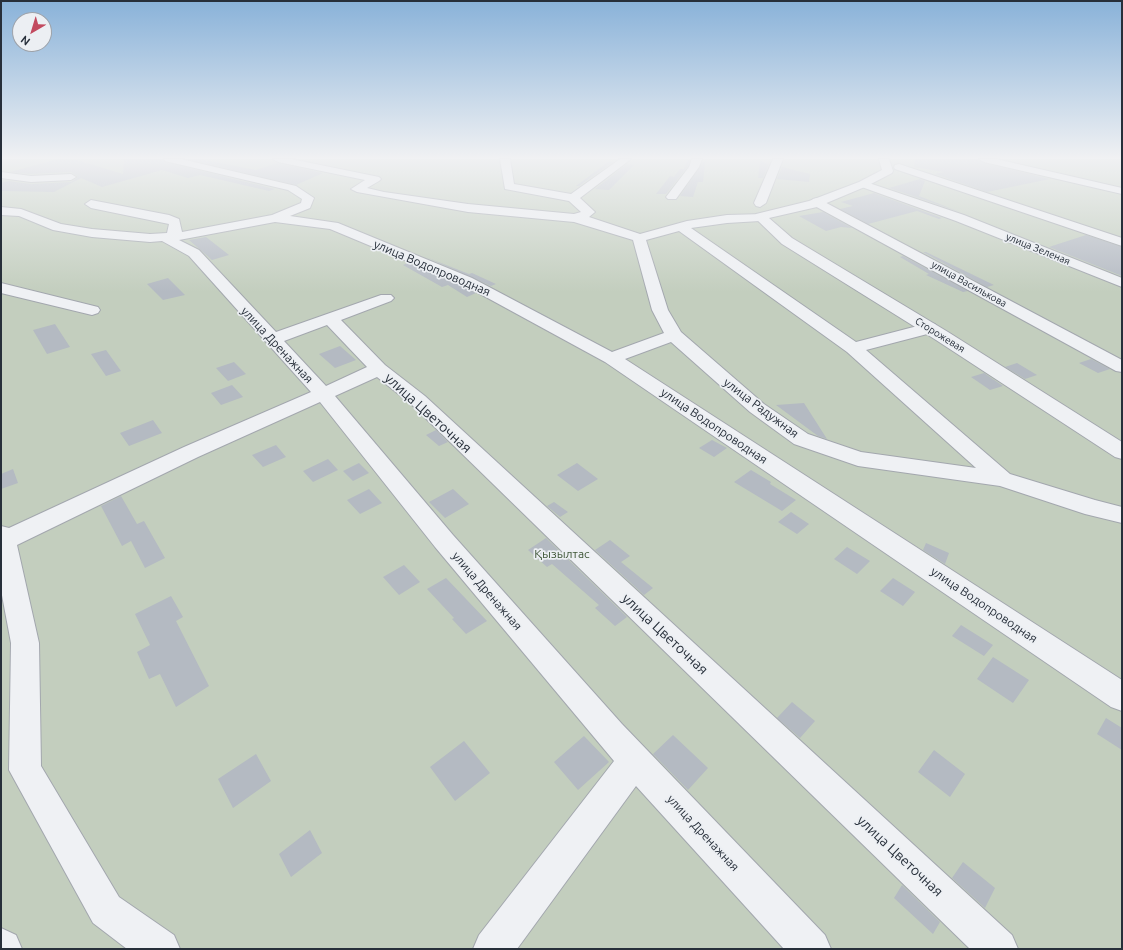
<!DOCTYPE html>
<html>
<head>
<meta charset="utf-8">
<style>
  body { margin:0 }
  #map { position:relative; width:1123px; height:950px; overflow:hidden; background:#dde0e5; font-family:Ubuntu,sans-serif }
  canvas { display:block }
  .frame { position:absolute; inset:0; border:2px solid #272f3a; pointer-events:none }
  .north { position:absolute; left:12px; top:12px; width:40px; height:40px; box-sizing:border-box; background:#eceff3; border:1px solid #9da2a9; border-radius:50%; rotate:218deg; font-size:11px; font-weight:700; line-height:16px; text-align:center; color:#272f3a }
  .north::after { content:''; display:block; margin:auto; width:14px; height:18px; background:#c24a5f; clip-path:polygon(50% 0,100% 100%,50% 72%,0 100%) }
</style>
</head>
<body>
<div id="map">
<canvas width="1123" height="950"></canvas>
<div class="frame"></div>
<div class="north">N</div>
</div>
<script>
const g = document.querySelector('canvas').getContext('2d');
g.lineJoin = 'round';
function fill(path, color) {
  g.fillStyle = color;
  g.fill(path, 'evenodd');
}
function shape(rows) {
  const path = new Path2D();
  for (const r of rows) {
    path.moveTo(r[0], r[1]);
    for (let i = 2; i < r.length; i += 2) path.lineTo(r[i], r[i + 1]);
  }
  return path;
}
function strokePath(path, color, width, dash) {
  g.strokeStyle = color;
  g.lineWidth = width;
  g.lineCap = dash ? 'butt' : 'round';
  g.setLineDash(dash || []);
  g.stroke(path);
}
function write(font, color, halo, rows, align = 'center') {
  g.font = font + ' Ubuntu,sans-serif';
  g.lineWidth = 3.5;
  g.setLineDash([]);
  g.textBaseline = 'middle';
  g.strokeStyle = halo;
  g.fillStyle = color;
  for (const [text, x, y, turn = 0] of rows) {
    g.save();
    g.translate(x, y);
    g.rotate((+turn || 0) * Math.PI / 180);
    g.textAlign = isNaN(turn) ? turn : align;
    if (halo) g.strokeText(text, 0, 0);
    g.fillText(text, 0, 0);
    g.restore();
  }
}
fill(shape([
  [1,159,1122,159,1122,949,1,949]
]), '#c3cebe');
fill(shape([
  [58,159,77,160,123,174,124,159,163,159,165,162,275,189,269,191,200,175,188,178,162,170,102,187,81,178,54,192,1,191,1,183,9,181,31,184,71,182,77,178,77,176,71,172,31,174,10,172],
  [186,159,200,159,256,170,277,163,323,173,296,185],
  [915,159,977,159,984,163,1050,179,987,192,935,174,944,172,914,167],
  [688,160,690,161,688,166,666,194,656,194,670,176,674,177,680,169,684,169],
  [760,161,769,164,763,178,758,178],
  [608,162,613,162,579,186,576,186],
  [703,162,705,162,703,182,698,182,693,197,680,196],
  [627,164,634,165,609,190,595,189],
  [782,167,810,174,809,182,777,179],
  [920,179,925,181,919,196,960,212,889,188],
  [874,193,942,218,939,219,917,211,868,224,840,209,853,206,841,202],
  [823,212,852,228,841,227,826,231,799,216],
  [1086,235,1122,247,1122,276,1049,247],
  [206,237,229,255,212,260,189,240],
  [923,252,926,252,994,285,987,287],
  [903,256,968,291,963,292,926,275,929,274,900,257],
  [426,257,469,274,472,273,496,284,491,286],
  [408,263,461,285,476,293,467,297,448,285,442,287,403,265],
  [168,278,185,295,163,300,147,284],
  [55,324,70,347,47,354,33,330],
  [340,346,356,360,335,368,319,354],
  [106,350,121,371,106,376,91,354],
  [1091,359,1110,369,1098,373,1079,363],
  [234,362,246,374,228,381,216,368],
  [1017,363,1037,375,1025,379,1005,367],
  [984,373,1003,386,990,390,971,377],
  [232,385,243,397,221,405,211,393],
  [804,403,827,439,818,436,776,405],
  [153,420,162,433,129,446,120,433],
  [436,430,448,442,439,446,426,435],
  [712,440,727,448,714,457,699,448],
  [276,445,286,457,263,467,252,455],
  [328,459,338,470,313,482,303,471],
  [359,463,369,473,353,481,343,471],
  [577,463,598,479,578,491,557,475],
  [13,469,18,483,1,489,1,474],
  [751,470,771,482,770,484,796,500,782,511,734,482],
  [369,489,382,503,360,514,347,500],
  [453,489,469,504,445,518,429,502],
  [121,496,137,524,144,521,165,558,145,568,131,541,122,546,101,506],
  [554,502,568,512,560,517,547,506],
  [791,512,809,524,797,534,778,522],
  [546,538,627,617,615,626,595,608,599,605,552,564,547,567,528,550],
  [610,540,630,556,621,562,653,588,644,595,595,550],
  [926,543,949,553,945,564,923,550],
  [847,547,870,561,857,574,834,559],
  [404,565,420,582,399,595,383,577],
  [446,578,487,621,466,634,452,619,454,618,427,589],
  [893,578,915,592,903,606,880,591],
  [171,596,183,617,176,621,209,686,176,707,160,674,149,679,137,652,150,645,135,614],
  [961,625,993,645,984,656,952,636],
  [993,657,1029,680,1013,703,977,679],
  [792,702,815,721,800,738,777,718],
  [1106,718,1122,728,1122,750,1097,734],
  [673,735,708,768,688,790,653,754],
  [584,736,609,762,578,790,554,762],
  [464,741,490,773,455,801,430,767],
  [934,750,965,774,950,797,918,772],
  [256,754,271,781,233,808,218,779],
  [310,830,322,853,291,877,279,854],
  [963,862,995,888,985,908,952,878],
  [902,885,940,922,933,934,894,898]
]), '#b4bac2');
const minor = shape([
  [164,159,181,159,296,186,314,198,310,208,290,216,338,223,472,278,612,352,664,333,652,310,633,240,574,222,468,212,357,192,351,189,365,180,278,162,273,159,291,159,379,177,381,179,379,181,367,188,384,192,468,204,574,214,581,212,569,201,505,189,500,159,510,159,514,184,571,194,620,159,631,159,580,198,595,212,589,217,640,234,687,221,727,215,764,214,766,217,760,221,727,223,691,228,856,342,929,323,935,324,937,328,935,332,866,350,1010,474,1095,500,1122,507,1122,523,1085,514,1000,486,858,466,794,444,750,412,671,342,625,359,1122,680,1122,711,1111,707,605,362,462,284,330,229,275,222,179,240,199,250,276,332,381,295,391,295,394,298,391,301,341,320,385,365,425,396,1012,935,1018,949,970,949,411,404,377,377,335,396,453,535,622,724,825,935,831,949,784,949,636,786,517,949,473,949,479,935,614,761,435,547,320,402,198,457,17,545,39,643,41,766,119,897,174,935,180,949,127,949,93,923,9,770,11,643,1,590,1,526,9,528,184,447,311,392,189,256,162,241,150,242,92,237,53,230,19,216,1,215,1,207,21,209,61,224,92,229,150,234,167,233,169,224,91,208,85,204,91,200,169,215,179,219,182,232,272,215,301,203,302,199,288,190,165,161,164,159],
  [679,231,847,352,976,468,861,452,808,434,764,404,681,332,668,310,646,240,679,231],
  [327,325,367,367,326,386,284,341,327,325],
  [692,159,702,159,699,167,676,199,668,199,666,197,689,167,692,159],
  [773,159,783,159,766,203,760,207,756,206,754,203,773,159],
  [979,159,996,159,1122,188,1122,194,984,162,979,159],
  [899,164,1122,238,1122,246,895,169,894,167,895,165,899,164],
  [1,172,31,176,71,174,76,177,71,180,31,182,1,178,1,172],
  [863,181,964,215,1122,278,1122,287,956,221,859,186,857,184,863,181],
  [817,198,1122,360,1122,372,1116,371,813,205,811,202,813,199,817,198],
  [1,283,98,307,100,310,98,313,92,315,1,293,1,283],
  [1,928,16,935,22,949,1,949,1,928]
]);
const tertiary = shape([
  [879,159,889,159,893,171,892,173,867,186,817,207,769,218,792,238,948,332,1122,442,1122,459,1115,457,936,340,782,244,754,217,756,214,809,201,859,182,882,170,879,159]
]);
strokePath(minor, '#a3a7ae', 2);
strokePath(tertiary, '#a3a7ae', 2);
fill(minor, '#eff1f4');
fill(tertiary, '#eff1f4');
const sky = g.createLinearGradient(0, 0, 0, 292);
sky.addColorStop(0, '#89b2d9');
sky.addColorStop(0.54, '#f0f1f3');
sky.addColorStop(1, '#f0f1f300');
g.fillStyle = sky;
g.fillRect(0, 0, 1123, 292);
write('10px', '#272f3a', '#eceff3', [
  ["улица Зеленая",1038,249,22],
  ["улица Василькова",969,284,29],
  ["Сторожевая",940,335,32]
]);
write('12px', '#272f3a', '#eceff3', [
  ["улица Водопроводная",432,268,23],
  ["улица Дренажная",277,345,47],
  ["улица Радужная",761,408,37],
  ["улица Водопроводная",714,426,34],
  ["улица Дренажная",487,591,49],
  ["улица Водопроводная",984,605,34],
  ["улица Дренажная",703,833,47]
]);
write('12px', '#3d5536', '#eceff3', [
  ["Қызылтас",562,554]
]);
write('14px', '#272f3a', '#eceff3', [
  ["улица Цветочная",428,413,42],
  ["улица Цветочная",665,634,43],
  ["улица Цветочная",900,856,43]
]);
</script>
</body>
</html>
